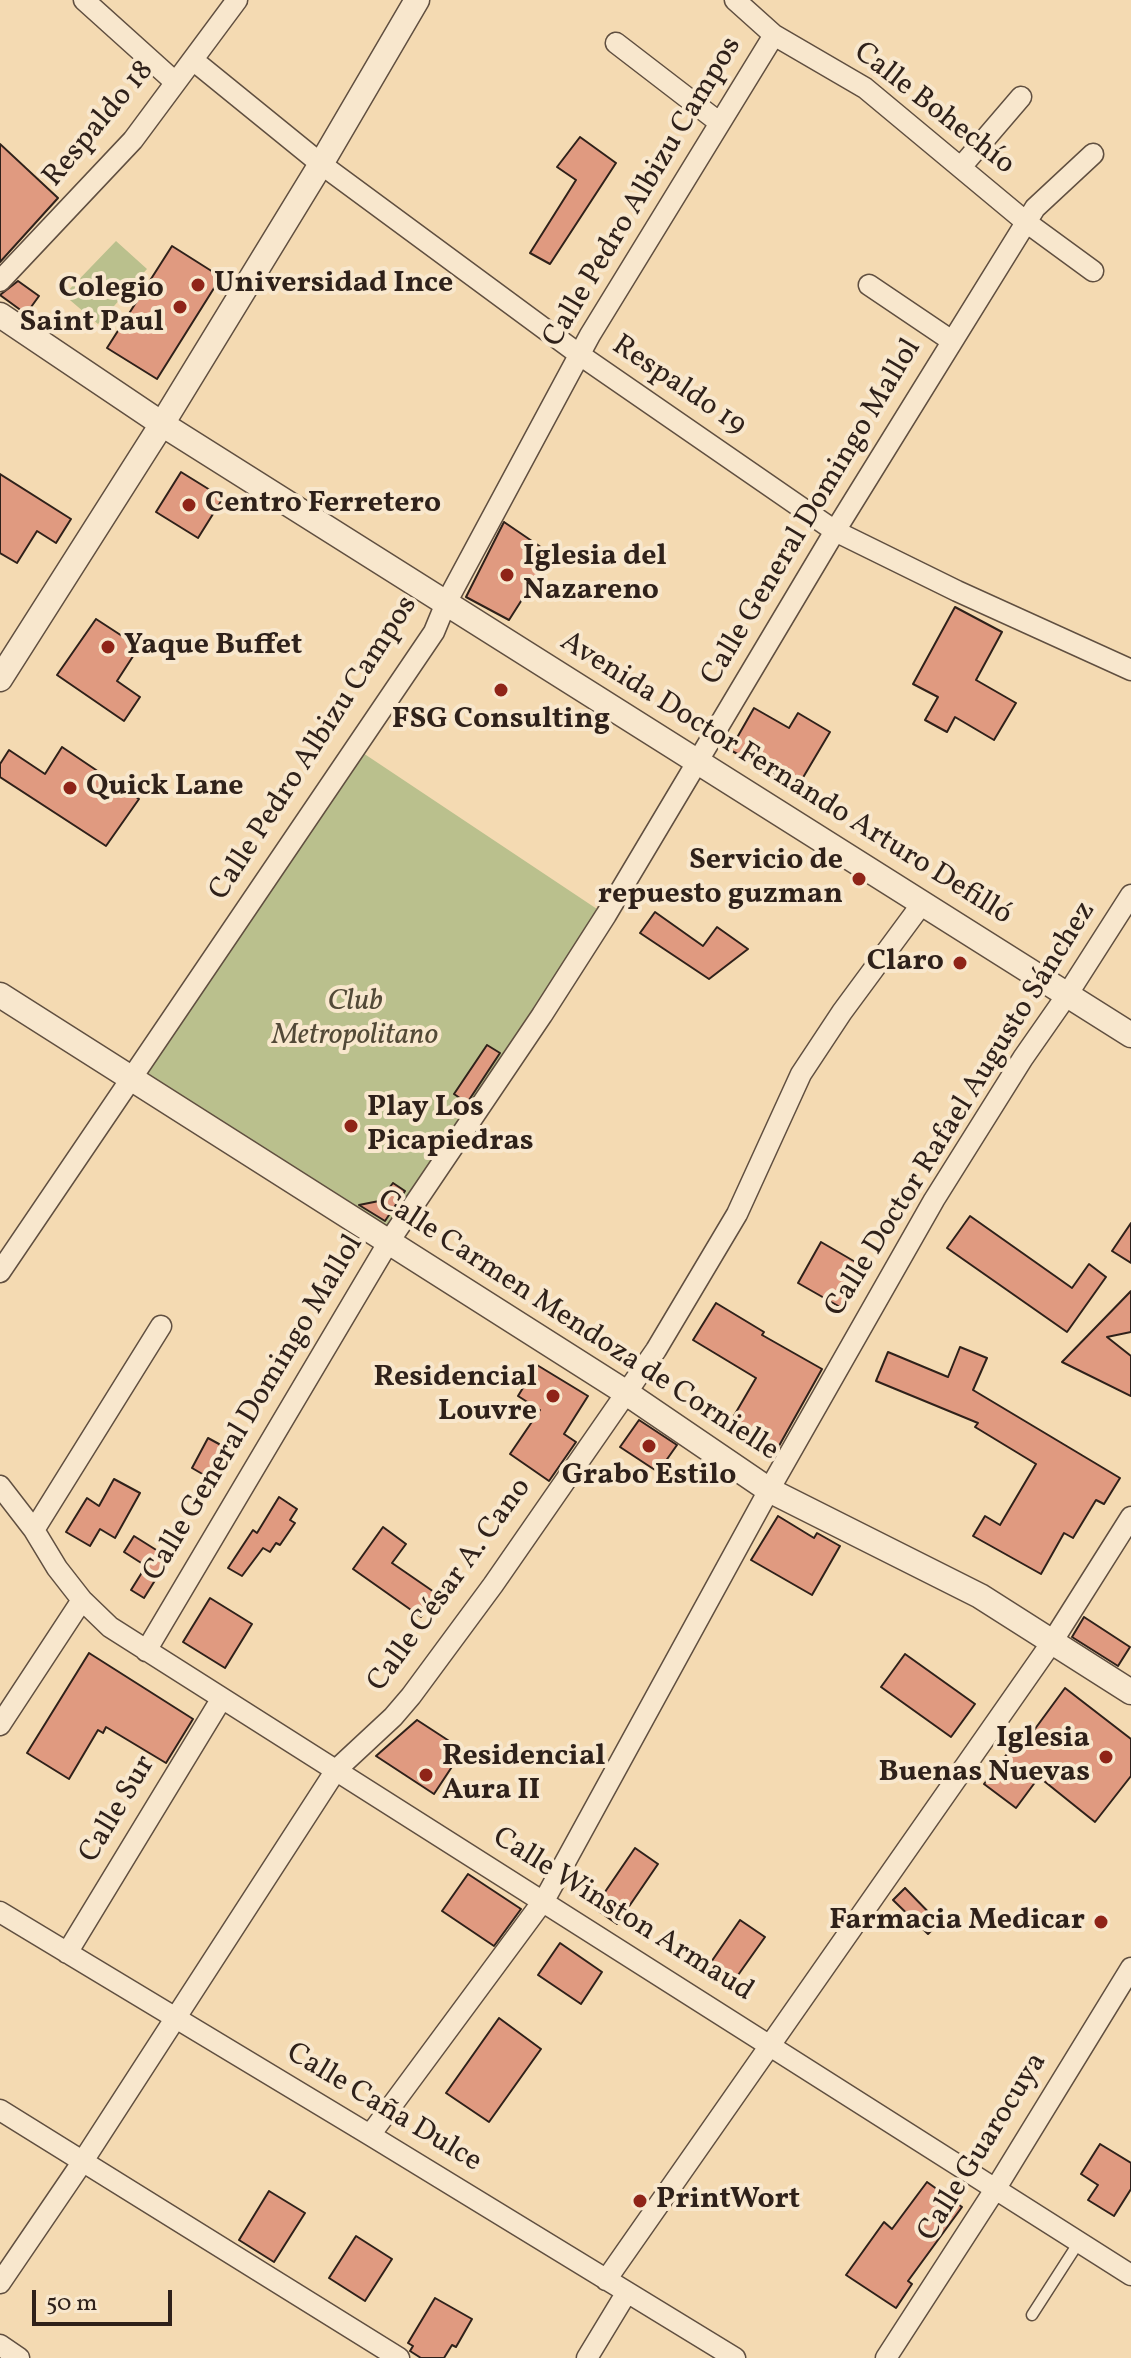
<!DOCTYPE html>
<html>
<head>
<meta charset="utf-8">
<style>
  body { margin:0 }
  #map { position:relative; width:1131px; height:2358px; overflow:hidden; background:#f4dab2; font-family:Vollkorn,serif }
  canvas { display:block }
  .scale { position:absolute; left:32px; top:2290px; width:140px; height:36px; box-sizing:border-box; border:4px solid #2f211a; border-top:0; padding-left:10px; font-size:24px; line-height:28px; white-space:nowrap; color:#2f211a; -webkit-text-stroke:6px #f8e7cd; paint-order:stroke }
</style>
</head>
<body>
<div id="map">
<canvas width="1131" height="2358"></canvas>
<div class="scale">50 m</div>
</div>
<script>
const g = document.querySelector('canvas').getContext('2d');
g.lineJoin = 'round';
function fill(path, color) {
  g.fillStyle = color;
  g.fill(path, 'evenodd');
}
function shape(rows) {
  const path = new Path2D();
  for (const r of rows) {
    path.moveTo(r[0], r[1]);
    for (let i = 2; i < r.length; i += 2) path.lineTo(r[i], r[i + 1]);
  }
  return path;
}
function strokePath(path, color, width, dash) {
  g.strokeStyle = color;
  g.lineWidth = width;
  g.lineCap = dash ? 'butt' : 'round';
  g.setLineDash(dash || []);
  g.stroke(path);
}
function write(font, color, halo, rows, align = 'center') {
  g.font = font + ' Vollkorn,serif';
  g.lineWidth = 8;
  g.setLineDash([]);
  g.textBaseline = 'middle';
  g.strokeStyle = halo;
  g.fillStyle = color;
  for (const [text, x, y, turn = 0] of rows) {
    g.save();
    g.translate(x, y);
    g.rotate((+turn || 0) * Math.PI / 180);
    g.textAlign = isNaN(turn) ? turn : align;
    if (halo) g.strokeText(text, 0, 0);
    g.fillText(text, 0, 0);
    g.restore();
  }
}
fill(shape([
  [116,241,147,269,98,324,64,295],
  [357,749,606,915,388,1243,130,1079]
]), '#bac08d');
const building = shape([
  [580,137,616,163,550,264,530,253,576,180,557,167,580,137],
  [0,144,58,198,0,262,0,144],
  [172,246,221,277,157,379,107,348,172,246],
  [18,281,39,296,26,314,0,295,18,281],
  [181,472,223,498,198,538,156,512,181,472],
  [0,474,71,519,56,543,37,531,17,563,0,553,0,474],
  [504,522,551,554,509,620,466,597,504,522],
  [955,607,1002,632,976,680,1016,703,994,740,955,717,947,732,925,720,938,697,913,684,955,607],
  [96,619,139,647,117,681,140,697,124,721,57,675,96,619],
  [754,708,789,728,798,713,830,732,798,786,730,750,754,708],
  [62,747,139,799,106,846,0,777,0,764,9,750,45,774,62,747],
  [655,912,703,946,717,927,748,949,709,979,640,933,655,912],
  [487,1045,500,1053,467,1103,454,1094,487,1045],
  [393,1183,405,1191,385,1221,359,1205,379,1201,393,1183],
  [970,1216,1072,1288,1089,1264,1106,1277,1067,1332,947,1248,970,1216],
  [1131,1223,1131,1263,1112,1251,1131,1223],
  [821,1242,864,1267,840,1307,798,1283,821,1242],
  [1131,1291,1131,1332,1107,1337,1131,1356,1131,1396,1062,1362,1131,1291],
  [716,1303,764,1332,762,1335,822,1369,775,1453,728,1426,756,1378,693,1340,716,1303],
  [960,1347,987,1358,973,1390,1120,1478,1104,1504,1096,1500,1073,1538,1064,1533,1041,1574,973,1536,985,1516,1000,1525,1036,1464,975,1427,978,1423,876,1381,888,1352,948,1377,960,1347],
  [537,1365,588,1396,564,1434,576,1442,549,1481,510,1454,540,1410,518,1396,537,1365],
  [639,1420,677,1445,658,1472,620,1447,639,1420],
  [208,1438,230,1450,211,1479,192,1468,208,1438],
  [114,1479,140,1493,115,1538,100,1529,90,1546,66,1532,87,1498,99,1506,114,1479],
  [279,1497,297,1509,290,1520,295,1523,280,1545,276,1543,270,1552,263,1548,242,1576,228,1568,253,1530,257,1533,279,1497],
  [778,1516,814,1538,817,1533,840,1546,812,1595,751,1560,778,1516],
  [383,1527,406,1544,392,1563,437,1594,421,1617,353,1569,383,1527],
  [134,1536,169,1558,144,1598,131,1590,146,1566,124,1552,134,1536],
  [210,1598,252,1624,225,1668,183,1642,210,1598],
  [1084,1617,1130,1647,1118,1666,1072,1637,1084,1617],
  [89,1653,193,1719,166,1763,106,1727,103,1733,98,1730,69,1779,27,1753,89,1653],
  [905,1654,975,1704,951,1737,881,1687,905,1654],
  [1065,1688,1131,1739,1131,1776,1095,1822,1039,1777,1016,1808,984,1784,1026,1729,1032,1733,1065,1688],
  [417,1720,463,1750,434,1794,376,1756,417,1720],
  [635,1848,658,1864,617,1924,594,1908,635,1848],
  [468,1874,521,1909,494,1946,442,1911,468,1874],
  [905,1888,939,1923,928,1934,893,1900,905,1888],
  [740,1920,765,1937,731,1985,707,1968,740,1920],
  [560,1943,602,1972,581,2004,538,1975,560,1943],
  [499,2018,541,2049,489,2122,446,2093,499,2018],
  [1100,2144,1131,2163,1131,2189,1114,2216,1088,2200,1098,2185,1081,2174,1100,2144],
  [927,2182,962,2207,908,2281,912,2284,896,2308,846,2275,884,2222,892,2229,927,2182],
  [269,2191,305,2213,274,2262,239,2240,269,2191],
  [356,2236,392,2259,365,2301,329,2278,356,2236],
  [435,2298,472,2319,456,2347,452,2345,444,2358,421,2358,410,2351,413,2346,408,2343,435,2298]
]);
fill(building, '#e09a80');
strokePath(building, '#2f211a', 2);
const service = shape([
  [1032,2315,1079,2242]
]);
const minor = shape([
  [84,0,175,82],
  [735,0,774,35,865,88,1026,222,1093,271],
  [616,43,720,123],
  [193,60,321,164,580,355,835,531,957,591,1131,670],
  [961,167,1021,97],
  [0,281,133,140,237,0],
  [869,285,952,341],
  [0,1272,434,632,446,603,590,335,774,35],
  [0,1486,34,1530,57,1568,82,1600,110,1627,1131,2275],
  [34,1530,161,1326],
  [146,1651,388,1243,542,1015,606,915,835,531,1035,208,1093,154],
  [0,1725,82,1600],
  [0,1912,370,2135,735,2358],
  [67,1953,222,1698],
  [0,2110,399,2358],
  [370,2135,546,1897,769,1490,934,1200,1023,1058,1067,995,1131,895],
  [606,2280,1052,1642,1131,1517],
  [0,2283,83,2161,336,1770,393,1717,411,1696,493,1585,656,1350,737,1214,801,1074,842,1012,921,905],
  [0,2345,19,2358],
  [587,2358,627,2292],
  [886,2358,996,2188,1131,1968]
]);
const tertiary = shape([
  [0,315,162,424,1131,1035],
  [0,679,162,424,321,164,417,0],
  [0,995,625,1392,769,1490,980,1596,1131,1692]
]);
strokePath(service, '#604f40', 13);
strokePath(minor, '#604f40', 23);
strokePath(tertiary, '#604f40', 27);
strokePath(service, '#f8e7cd', 10);
strokePath(minor, '#f8e7cd', 20);
strokePath(tertiary, '#f8e7cd', 24);
for (const [x, y, r, color] of [
  [198,285,8,"#8f2418"],
  [180,307,8,"#8f2418"],
  [189,505,8,"#8f2418"],
  [507,575,8,"#8f2418"],
  [108,647,8,"#8f2418"],
  [501,690,8,"#8f2418"],
  [70,788,8,"#8f2418"],
  [859,879,8,"#8f2418"],
  [960,963,8,"#8f2418"],
  [351,1126,8,"#8f2418"],
  [553,1396,8,"#8f2418"],
  [649,1446,8,"#8f2418"],
  [1106,1757,8,"#8f2418"],
  [426,1775,8,"#8f2418"],
  [1101,1922,8,"#8f2418"],
  [640,2201,8,"#8f2418"]
]) {
  const dot = new Path2D();
  dot.arc(x, y, r, 0, 2 * Math.PI);
  g.fillStyle = color;
  g.fill(dot);
  strokePath(dot, '#f8e7cd', 3);
}
write('30px', '#2f211a', '#f8e7cd', [
  ["Calle Bohechío",933,110,38],
  ["Respaldo 18",100,125,-50],
  ["Calle Pedro Albizu Campos",644,193,-59],
  ["Respaldo 19",678,387,34],
  ["Calle General Domingo Mallol",813,513,-59],
  ["Calle Pedro Albizu Campos",315,749,-57],
  ["Avenida Doctor Fernando Arturo Defilló",785,780,32],
  ["Calle Doctor Rafael Augusto Sánchez",962,1110,-58],
  ["Calle Carmen Mendoza de Cornielle",577,1327,33],
  ["Calle General Domingo Mallol",255,1409,-59],
  ["Calle César A. Cano",451,1586,-54],
  ["Calle Sur",119,1810,-59],
  ["Calle Winston Armaud",622,1916,32],
  ["Calle Caña Dulce",383,2109,31],
  ["Calle Guarocuya",984,2148,-58]
]);
write('bold 30px', '#2f211a', '#f8e7cd', [
  ["Universidad Ince",214,285],
  ["Colegio",164,290,"right"],
  ["Saint Paul",164,324,"right"],
  ["Centro Ferretero",205,505],
  ["Iglesia del",523,558],
  ["Nazareno",523,592],
  ["Yaque Buffet",124,647],
  ["FSG Consulting",501,721,"center"],
  ["Quick Lane",86,788],
  ["Servicio de",843,862,"right"],
  ["repuesto guzman",843,896,"right"],
  ["Claro",944,963,"right"],
  ["Play Los",367,1109],
  ["Picapiedras",367,1143],
  ["Residencial",537,1379,"right"],
  ["Louvre",537,1413,"right"],
  ["Grabo Estilo",649,1477,"center"],
  ["Iglesia",1090,1740,"right"],
  ["Buenas Nuevas",1090,1774,"right"],
  ["Residencial",442,1758],
  ["Aura II",442,1792],
  ["Farmacia Medicar",1085,1922,"right"],
  ["PrintWort",656,2201]
], 'left');
write('italic 30px', '#524937', '#f8e7cd', [
  ["Club",355,1003],
  ["Metropolitano",355,1037]
]);
</script>
</body>
</html>
